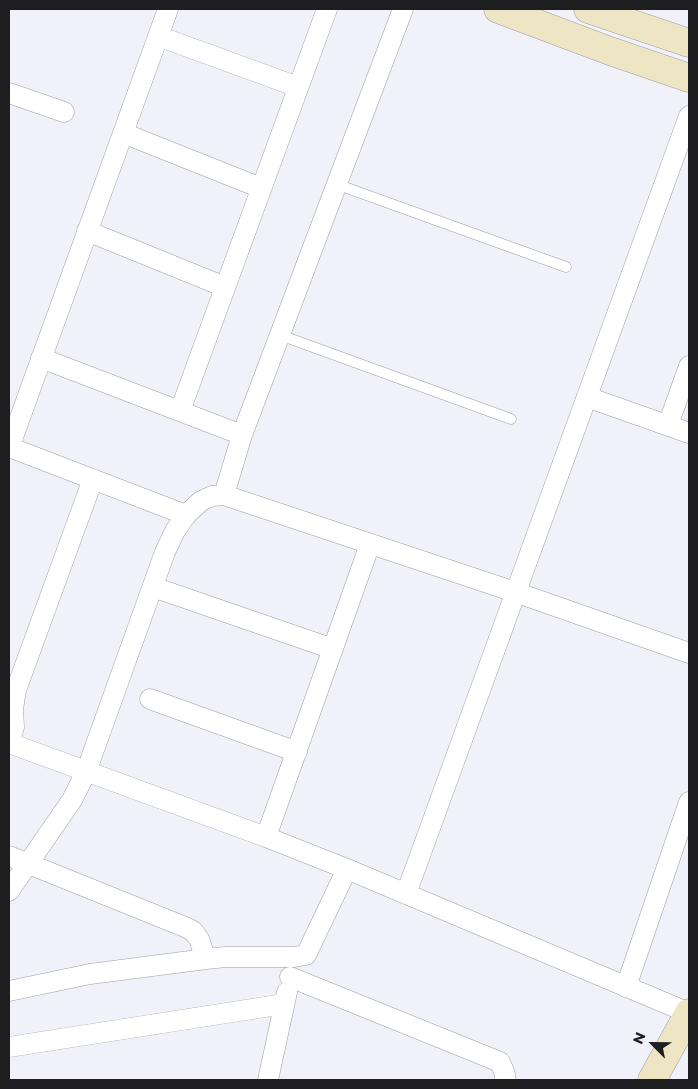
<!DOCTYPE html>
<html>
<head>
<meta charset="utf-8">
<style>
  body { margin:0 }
  #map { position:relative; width:698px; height:1089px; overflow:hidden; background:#f0f1f9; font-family:Montserrat,sans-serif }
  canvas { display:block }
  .frame { position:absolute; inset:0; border:10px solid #1e1e21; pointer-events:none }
  .north { position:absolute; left:628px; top:1019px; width:50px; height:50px; -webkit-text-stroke:4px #f0f1f9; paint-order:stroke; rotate:293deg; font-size:14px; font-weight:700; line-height:20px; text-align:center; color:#1e1e21 }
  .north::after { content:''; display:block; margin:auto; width:18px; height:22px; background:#1e1e21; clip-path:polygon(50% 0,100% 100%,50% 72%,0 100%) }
</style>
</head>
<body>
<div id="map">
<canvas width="698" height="1089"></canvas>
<div class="frame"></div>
<div class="north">N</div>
</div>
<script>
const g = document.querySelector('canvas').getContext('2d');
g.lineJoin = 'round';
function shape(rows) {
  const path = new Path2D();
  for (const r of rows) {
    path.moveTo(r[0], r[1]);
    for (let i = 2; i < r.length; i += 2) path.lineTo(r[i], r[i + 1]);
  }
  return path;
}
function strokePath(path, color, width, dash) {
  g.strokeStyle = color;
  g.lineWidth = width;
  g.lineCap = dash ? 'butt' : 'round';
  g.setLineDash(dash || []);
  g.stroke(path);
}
const service = shape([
  [336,184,566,267],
  [280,335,511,419]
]);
const minor = shape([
  [158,36,298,87],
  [9,93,64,112],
  [123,133,261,188],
  [87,231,225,287],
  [41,358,242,435],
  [587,397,689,433],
  [180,411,327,9],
  [668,425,689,366],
  [9,447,186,515],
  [9,448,168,9],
  [224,495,242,435,403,9],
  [153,587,333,649],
  [150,699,297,752],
  [9,742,14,727,13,709,16,690,93,479],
  [9,743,266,837,347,869,689,1013],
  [266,837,370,544],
  [9,856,185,927,193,931,199,939,206,959],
  [9,891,72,800,86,772,165,552,175,531,186,515,201,501,212,496,224,495,515,592,689,653],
  [406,894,689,116],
  [290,977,500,1062,505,1074,505,1080],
  [626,987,689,802],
  [9,991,90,974,206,959,226,957,294,957,306,955,347,869],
  [9,1047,284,1004],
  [268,1080,287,992]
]);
const secondary = shape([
  [498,9,610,51,689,78],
  [588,9,689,43],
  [652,1080,689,1013]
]);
strokePath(service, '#9d9da5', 11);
strokePath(minor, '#9d9da5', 21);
strokePath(secondary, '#9d9da5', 29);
strokePath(service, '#fff', 10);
strokePath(minor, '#fff', 20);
strokePath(secondary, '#ede5c4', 28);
</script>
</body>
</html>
